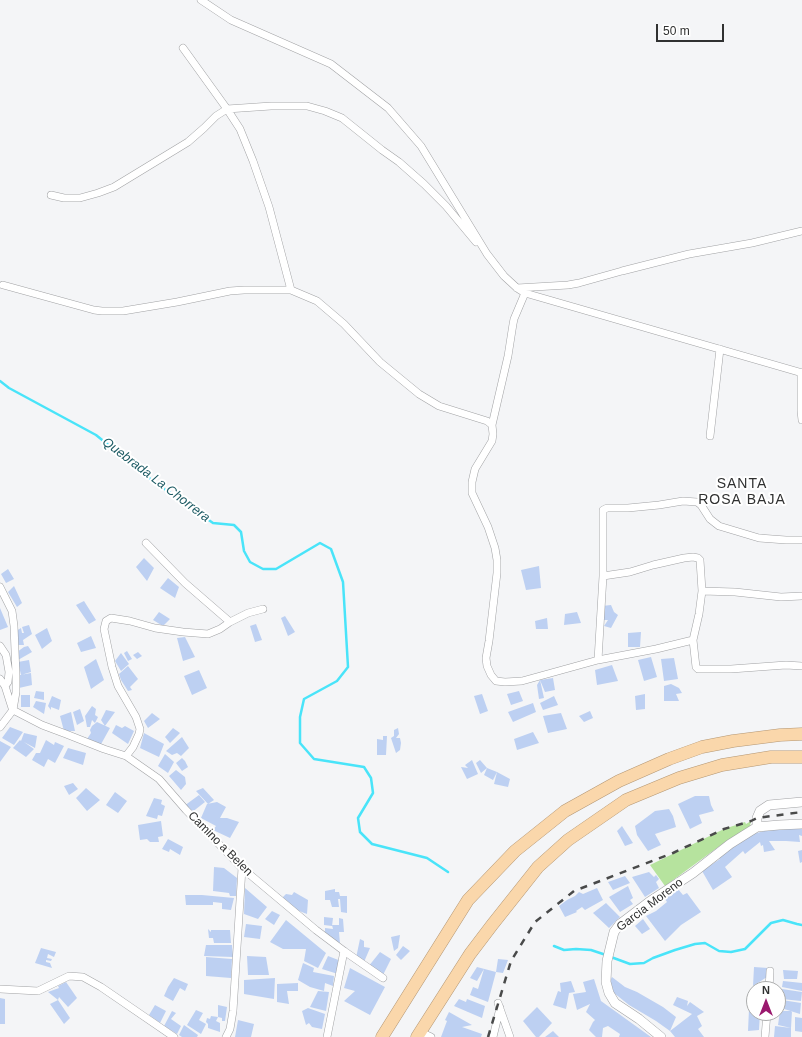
<!DOCTYPE html>
<html>
<head>
<meta charset="utf-8">
<style>
  body { margin:0 }
  #map { position:relative; width:802px; height:1037px; overflow:hidden; background:#f4f5f7; font-family:Arial,sans-serif }
  canvas { display:block }
  .north { position:absolute; left:746px; top:981px; width:40px; height:40px; box-sizing:border-box; background:#fff; border:1px solid #acadad; border-radius:50%; rotate:0deg; font-size:11px; font-weight:700; line-height:16px; text-align:center; color:#303131 }
  .north::after { content:''; display:block; margin:auto; width:14px; height:18px; background:#9a196e; clip-path:polygon(50% 0,100% 100%,50% 72%,0 100%) }
  .scale { position:absolute; left:656px; top:24px; width:68px; height:18px; box-sizing:border-box; border:2px solid #303131; border-top:0; padding-left:5px; font-size:12px; line-height:14px; white-space:nowrap; color:#303131; -webkit-text-stroke:3px #fff; paint-order:stroke }
</style>
</head>
<body>
<div id="map">
<canvas width="802" height="1037"></canvas>
<div class="north">N</div>
<div class="scale">50 m</div>
</div>
<script>
const g = document.querySelector('canvas').getContext('2d');
g.lineJoin = 'round';
function fill(path, color) {
  g.fillStyle = color;
  g.fill(path, 'evenodd');
}
function shape(rows) {
  const path = new Path2D();
  for (const r of rows) {
    path.moveTo(r[0], r[1]);
    for (let i = 2; i < r.length; i += 2) path.lineTo(r[i], r[i + 1]);
  }
  return path;
}
function strokePath(path, color, width, dash) {
  g.strokeStyle = color;
  g.lineWidth = width;
  g.lineCap = dash ? 'butt' : 'round';
  g.setLineDash(dash || []);
  g.stroke(path);
}
function write(font, color, halo, rows, align = 'center') {
  g.font = font + ' Arial,sans-serif';
  g.lineWidth = 4;
  g.setLineDash([]);
  g.textBaseline = 'middle';
  g.strokeStyle = halo;
  g.fillStyle = color;
  for (const [text, x, y, turn = 0] of rows) {
    g.save();
    g.translate(x, y);
    g.rotate((+turn || 0) * Math.PI / 180);
    g.textAlign = isNaN(turn) ? turn : align;
    if (halo) g.strokeText(text, 0, 0);
    g.fillText(text, 0, 0);
    g.restore();
  }
}
fill(shape([
  [751,821,750,826,721,845,665,886,650,865,724,829,745,822,746,824]
]), '#b6e39e');
strokePath(shape([
  [0,381,9,388,96,435,149,478,213,523,234,525,241,532,244,551,250,562,263,569,276,569,320,543,331,549,343,582,348,667,337,681,304,699,300,717,300,743,314,759,364,767,371,778,373,793,358,818,360,832,372,844,427,858,448,872],
  [554,946,564,950,576,949,591,950,606,955],
  [611,957,630,964,644,963,653,958,675,950,695,944,705,943,719,951,731,952,745,949,771,923,783,920,797,924,802,925]
]), '#49e4f9', 2.5);
fill(shape([
  [144,558,154,568,147,581,136,567],
  [539,566,541,588,526,590,521,570],
  [8,569,14,579,6,583,1,574],
  [168,578,179,587,175,598,160,588],
  [14,586,22,603,17,607,8,592],
  [84,601,96,620,89,624,76,605],
  [611,605,614,612,618,615,611,628,604,626,608,620,600,620,602,606],
  [0,608,8,627,0,630],
  [159,612,170,619,163,626,153,620],
  [577,612,581,623,564,625,565,614],
  [285,616,295,632,288,636,281,618],
  [547,618,548,629,536,629,535,621],
  [256,624,262,640,255,642,250,626],
  [29,625,32,634,23,640,24,645,18,645,16,631,21,628,22,633,24,633,22,627],
  [47,628,52,641,42,649,35,635],
  [641,632,640,647,628,647,628,633],
  [91,636,96,648,81,652,77,643],
  [185,637,195,657,183,661,177,638],
  [28,646,32,652,18,660,17,652,24,647],
  [127,651,132,659,128,661,124,653],
  [138,652,142,656,137,659,133,655],
  [121,653,129,664,121,671,115,661],
  [651,657,657,677,644,681,638,660],
  [674,658,678,679,664,681,661,659],
  [96,659,104,680,91,689,84,667],
  [29,660,31,672,21,675,18,662],
  [612,665,618,681,597,685,595,670],
  [128,666,138,679,130,687,132,690,128,691,121,680,119,674],
  [199,670,207,688,192,695,184,676],
  [31,673,32,685,19,688,20,675],
  [553,678,555,690,545,692,540,680,544,698,539,699,537,685,540,680],
  [671,684,679,688,682,693,676,694,679,701,664,701,664,686],
  [36,691,44,692,44,700,34,698],
  [519,691,523,701,511,705,507,694],
  [482,694,488,711,480,714,474,696],
  [645,694,645,709,636,710,635,696],
  [21,695,30,695,30,707,21,707],
  [52,696,61,700,59,710,51,707,51,710,48,706],
  [554,696,558,705,543,710,540,703],
  [36,701,46,703,44,714,33,707],
  [533,703,536,712,513,722,508,712],
  [92,706,96,709,95,715,98,717,95,723,92,720,90,727,87,727,85,716],
  [80,709,84,721,77,725,73,712],
  [106,710,115,712,105,726,101,720],
  [590,711,593,718,584,722,579,716],
  [71,712,75,731,64,731,60,716],
  [152,713,160,719,148,728,144,721],
  [561,713,567,729,548,733,543,716],
  [97,722,110,728,100,746,87,739,91,733,90,730,92,726],
  [116,725,122,728,125,726,134,731,128,744,112,733],
  [10,727,23,732,14,745,2,738],
  [173,728,180,733,170,743,165,737],
  [398,728,399,734,396,738,400,738,401,743,400,750,396,753,391,738,394,736,394,730],
  [533,732,539,743,517,750,514,739],
  [24,733,37,736,35,748,24,742,34,749,26,757,13,748,20,740,21,741],
  [144,733,164,744,159,757,140,748],
  [383,736,387,736,386,755,377,755,377,739,383,740],
  [182,737,189,748,181,756,177,753,172,755,166,751],
  [46,740,54,745,55,742,64,746,55,763,48,759,44,767,32,760,36,753,40,753],
  [0,741,11,747,0,762],
  [68,748,86,753,83,765,63,758],
  [165,754,174,762,168,773,158,766],
  [182,758,185,761,188,767,182,771,176,763],
  [472,760,478,774,467,779,461,767,468,768,465,765],
  [480,760,487,768,497,772,510,779,508,787,494,784,497,772,493,780,484,775,487,768,481,773,476,763],
  [176,770,185,777,186,784,181,790,169,776],
  [73,783,78,789,69,795,64,786],
  [86,788,100,800,87,811,76,798],
  [203,788,214,800,208,804,196,791],
  [115,792,127,801,118,813,106,805],
  [199,795,205,802,191,813,184,806],
  [695,796,709,796,711,805,714,811,699,815,702,823,690,829,678,804],
  [154,798,162,800,161,804,165,806,162,816,158,815,157,819,146,816],
  [217,802,226,807,220,818,227,818,239,822,230,838,213,830,216,826,201,818,207,804],
  [669,809,673,816,676,827,655,834,661,845,648,851,637,835,635,826,655,811],
  [161,821,163,836,158,837,159,842,150,842,147,839,140,840,138,825],
  [622,826,633,843,625,846,617,831],
  [802,828,802,836,799,835,800,842,786,841,769,841,775,850,764,852,763,845,761,846,760,842,745,854,743,851,725,867,732,877,713,890,702,871,720,859,718,857,753,834,768,830],
  [168,839,183,847,180,855,170,849,169,852,162,849],
  [802,850,802,862,800,863,798,851],
  [214,867,224,868,237,878,236,896,230,896,229,893,213,891],
  [649,872,654,877,656,875,659,879,656,882,659,888,645,897,632,877],
  [625,876,630,883,613,890,608,882],
  [628,886,633,898,630,900,633,904,620,912,609,897],
  [245,888,267,907,258,919,244,914],
  [597,888,603,900,585,910,582,907,576,911,577,912,565,917,559,906,567,900,575,896,579,892,583,894],
  [335,889,335,892,339,892,340,896,347,896,347,913,341,912,340,899,338,899,339,907,332,907,330,900,325,900,325,891],
  [678,889,683,895,687,893,701,912,681,925,665,941,646,916,656,911,667,902,663,896,670,894],
  [294,892,308,900,307,914,294,909,282,898,286,894,292,895],
  [185,895,202,895,234,898,231,910,222,909,222,903,213,902,213,905,186,905],
  [606,903,620,917,609,928,593,913],
  [272,911,280,915,274,925,265,919],
  [324,917,333,918,332,926,324,925],
  [339,918,343,919,344,932,339,932,340,944,325,936,325,928,333,929,332,925,339,925],
  [643,919,650,929,642,934,635,926],
  [286,920,326,953,318,968,304,961,306,949,283,949,270,942],
  [246,924,262,926,260,939,244,937],
  [208,929,211,932,211,930,230,930,231,943,214,943,213,938,209,938],
  [400,935,398,948,394,951,391,937],
  [360,939,364,941,364,947,370,948,364,962,356,958],
  [206,945,232,945,233,957,204,956],
  [403,946,410,951,401,960,396,955],
  [41,948,56,952,54,957,48,954,47,958,52,959,51,961,46,960,46,962,50,963,52,968,35,963],
  [380,952,391,959,383,975,368,967],
  [247,956,266,957,269,975,248,975],
  [328,956,341,961,338,974,322,969],
  [206,957,232,959,231,978,206,976],
  [498,959,508,960,503,973,496,972],
  [303,963,314,968,313,972,334,976,333,986,325,983,324,991,310,987,298,980],
  [477,967,496,972,488,1002,470,995,473,987,478,989,484,969,477,981,470,978],
  [754,967,768,968,767,977,753,986],
  [350,968,385,987,370,1015,344,1001,355,991,344,988],
  [783,970,798,971,797,979,784,979],
  [612,977,625,987,637,992,663,1007,676,1017,670,1031,656,1021,629,1005,614,993,610,981],
  [174,978,188,984,185,991,180,988,173,1001,164,996,168,987],
  [275,978,274,999,244,994,244,980],
  [594,979,601,1001,651,1037,619,1037,620,1034,608,1026,603,1028,602,1037,596,1037,589,1030,593,1022,595,1020,586,1012,590,1004,577,1010,573,994,586,992,583,982],
  [571,981,575,992,569,993,566,1009,553,1005,558,991,561,992,560,983],
  [783,981,802,983,802,991,782,987],
  [66,982,77,998,68,1007,59,997,58,1000,70,1018,64,1024,50,1004,58,1000,48,992,59,988,58,986],
  [298,983,298,991,287,991,289,1004,277,1002,277,984],
  [782,989,802,992,801,1001,782,999],
  [751,990,754,990,754,1004,751,1004],
  [318,991,329,992,326,1011,310,1007],
  [677,997,688,1001,687,1006,690,1002,704,1012,697,1016,702,1026,698,1029,704,1037,675,1037,670,1031,692,1014,673,1005],
  [0,998,5,999,5,1024,0,1024],
  [459,999,466,1002,467,999,485,1006,482,1018,454,1006],
  [782,1000,801,1003,800,1014,781,1008],
  [155,1005,166,1011,160,1023,149,1015],
  [218,1005,227,1007,225,1021,222,1021,222,1018,218,1017],
  [537,1007,552,1023,539,1037,536,1037,523,1021],
  [308,1008,325,1014,322,1029,312,1027,309,1023,306,1025,302,1011],
  [749,1009,754,1010,754,1013,760,1013,759,1030,748,1031],
  [196,1010,203,1013,199,1020,206,1024,201,1034,187,1025],
  [172,1011,176,1013,171,1019,181,1026,177,1034,164,1026],
  [780,1011,792,1011,791,1028,778,1025],
  [449,1012,472,1025,462,1027,482,1034,481,1037,441,1037,447,1021,445,1020],
  [211,1016,218,1017,216,1021,220,1023,220,1032,208,1028,208,1024,206,1022,207,1018,210,1019],
  [795,1017,802,1018,802,1032,795,1031],
  [238,1020,254,1024,251,1037,235,1037],
  [184,1025,198,1035,197,1037,182,1037,179,1035],
  [775,1026,791,1028,791,1037,774,1037],
  [553,1031,559,1037,545,1037]
]), '#bdd0f2');
const minor = shape([
  [201,0,231,20,331,64,388,108,421,146,487,254,504,276,517,288,525,293,802,373],
  [183,48,227,109,240,129,253,161,269,207,291,290,317,301,344,324,380,362,419,394,439,406,487,421,492,425,493,434,492,441,475,469,472,482,472,493,488,527,495,548,497,560,497,573,489,641,486,658,487,666,491,675,496,681,505,682,522,681,598,660,656,649,693,640],
  [51,195,64,198,80,198,98,193,114,187,188,142,204,128,216,116,227,109,271,106,307,106,325,111,342,118,382,150,399,162,424,184,446,206,476,242],
  [3,285,94,310,102,311,123,311,177,302,230,291,244,290,291,290],
  [517,288,568,285,579,283,622,271,689,254,752,243,802,231],
  [801,372,801,411,802,420],
  [492,425,508,356,513,324,514,319,525,293],
  [710,436,720,349],
  [146,543,185,583,230,622],
  [603,576,630,572,653,565,684,558,693,557,698,558,700,560,702,591,699,614,693,640,696,667,698,669,731,669,786,665,802,666],
  [0,587,12,611,14,626,16,675,16,692,13,710,0,727],
  [702,591,735,592,781,597,802,596],
  [0,646,6,655,9,672,8,682,5,686],
  [598,660,603,576,603,510,607,508,628,508,659,505,683,501,697,502,701,505,710,519,719,526,759,538,786,540,802,540],
  [0,679,5,686,12,708],
  [13,710,42,725,66,734,104,749,126,756,159,779,186,810,242,868,316,930,344,951,383,978],
  [126,756,133,747,139,734,140,729,136,717,118,686,112,667,104,629,106,621,111,618,130,621,155,628,183,632,208,634,220,629,230,622,248,613,263,609],
  [0,989,38,991,69,976,83,977,101,987,174,1037],
  [769,989,770,971],
  [498,1003,510,1037],
  [420,1032,431,1037],
  [226,1037,230,1029,233,1011,242,868],
  [327,1037,344,951],
  [493,1037,500,1008],
  [765,1037,767,1013]
]);
const tertiary = shape([
  [757,827,757,818,760,811,769,805,802,802],
  [661,1037,639,1019,615,1003,609,993,606,982,607,961,614,932,620,924,649,902,693,873,730,844,757,827,779,825,802,824]
]);
const trunk = shape([
  [382,1037,468,900,515,851,565,811,619,781,669,759,702,747,733,741,780,735,802,734],
  [417,1037,470,954,492,925,538,867,568,840,626,800,679,778,722,765,771,757,802,757]
]);
strokePath(minor, '#a1a2a4', 8);
strokePath(tertiary, '#a1a2a4', 10);
strokePath(trunk, '#b39673', 13);
strokePath(minor, '#fff', 7);
strokePath(tertiary, '#fff', 9);
strokePath(trunk, '#fad7ab', 12);
strokePath(shape([
  [488,1037,511,961,535,922,574,891,673,853,724,829,751,821,757,818,802,812]
]), '#494a4a', 2.5, [7, 7]);
write('12px', '#303131', '#fff', [
  ["Camino a Belen",220,844,45],
  ["Garcia Moreno",650,905,-37]
]);
write('italic 13px', '#1d5b64', '#fff', [
  ["Quebrada La Chorrera",156,480,37]
]);
g.letterSpacing = '1px';
write('14px', '#303131', '#fff', [
  ["SANTA",742,484],
  ["ROSA BAJA",742,500]
]);
g.letterSpacing = '0px';
</script>
</body>
</html>
